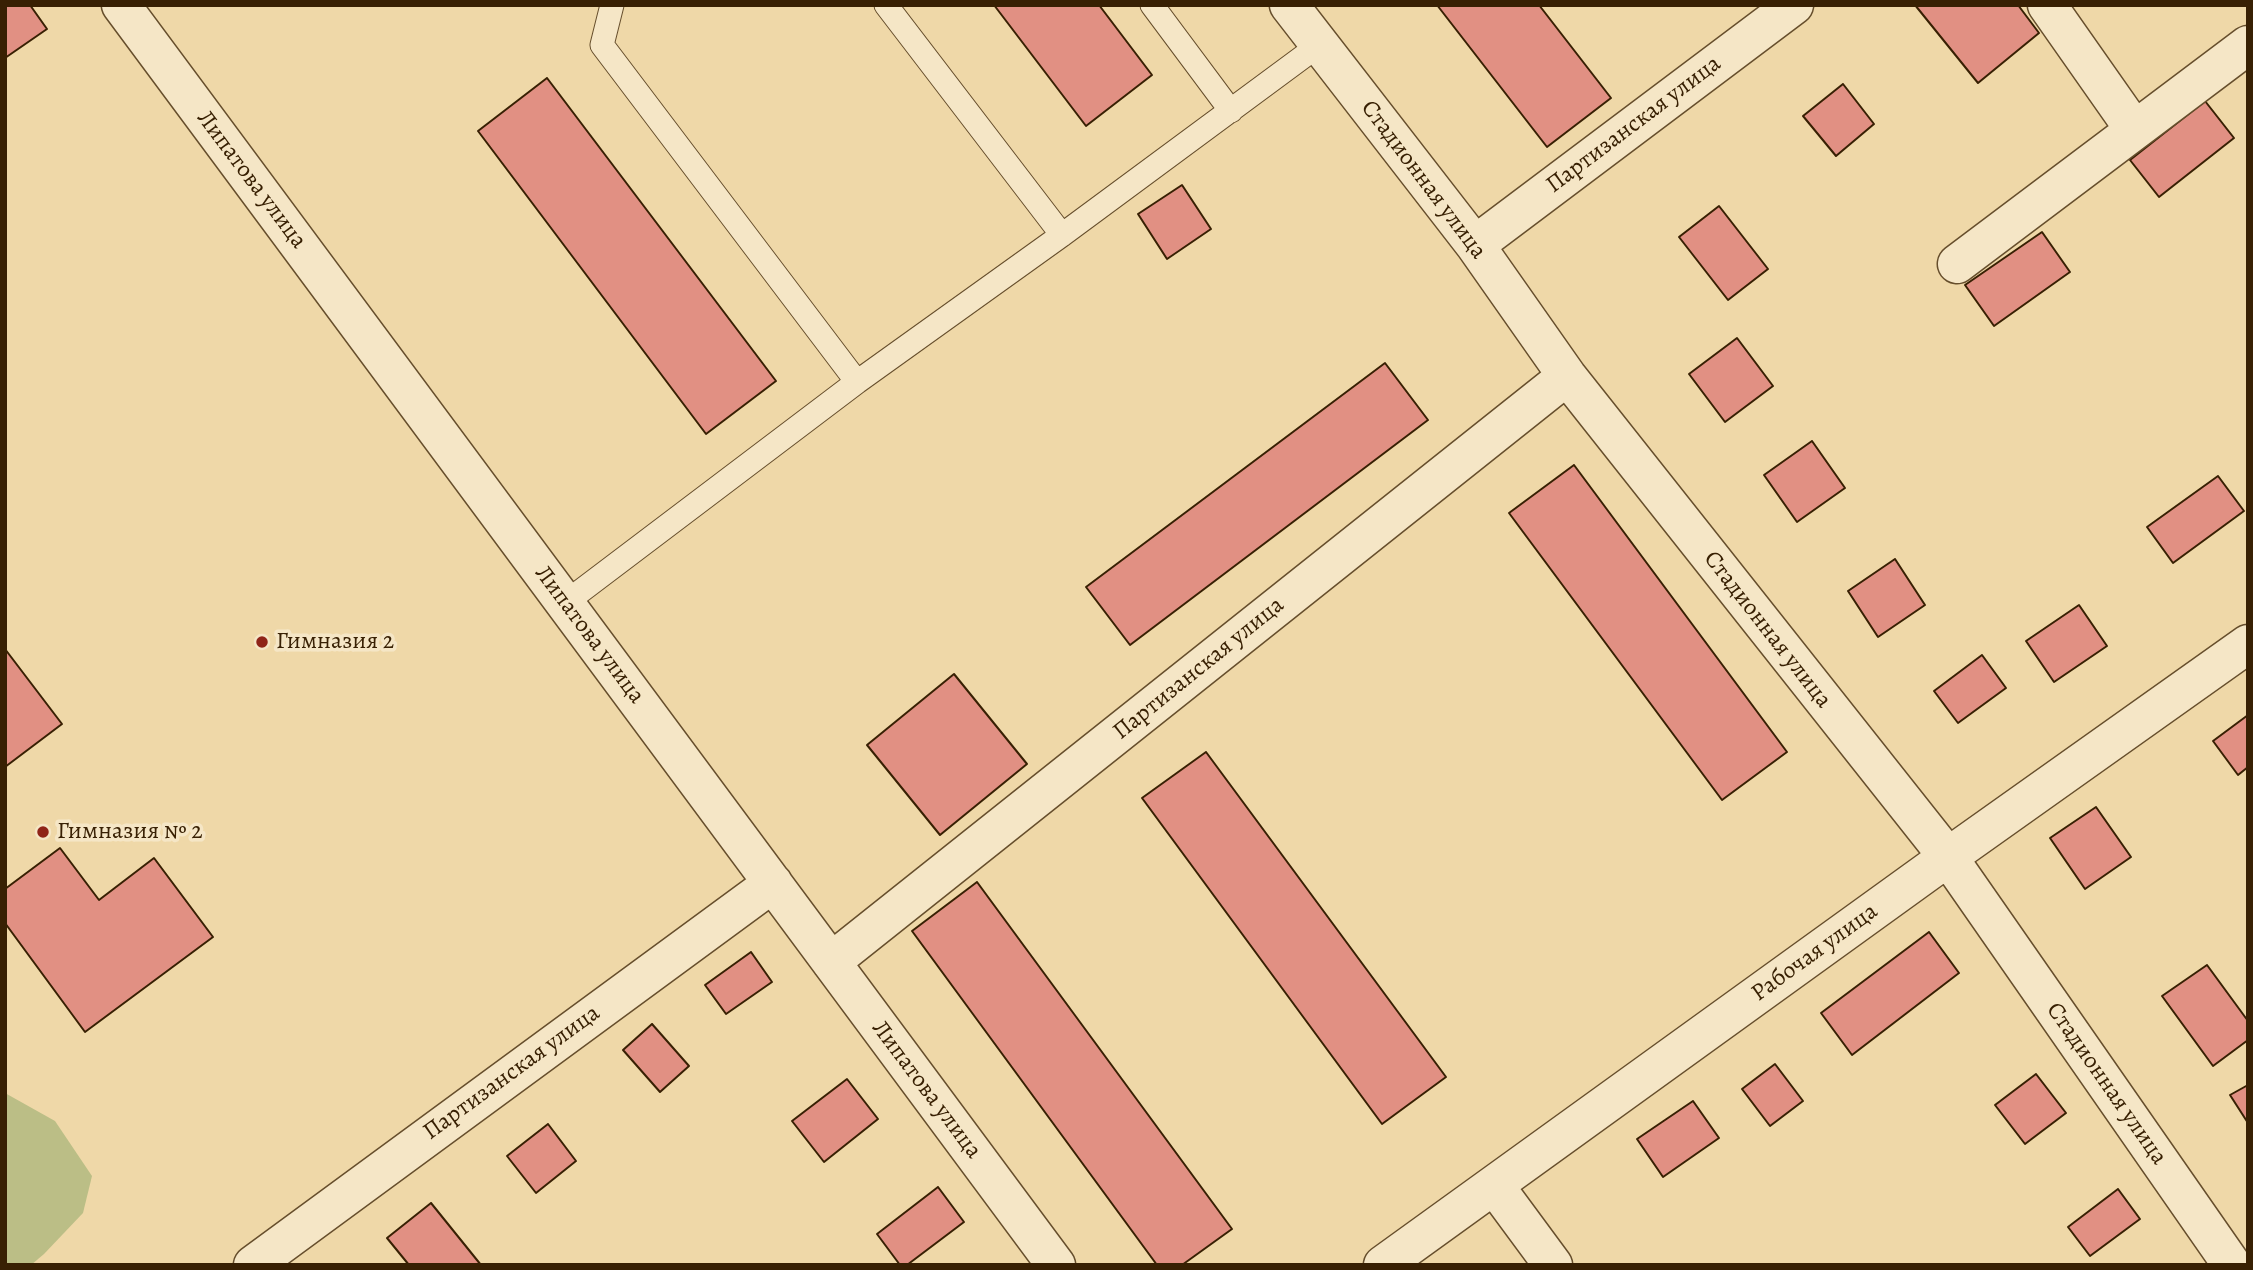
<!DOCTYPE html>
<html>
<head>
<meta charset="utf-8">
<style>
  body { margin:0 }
  #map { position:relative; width:2253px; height:1270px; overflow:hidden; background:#efd8a8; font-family:Alegreya,serif }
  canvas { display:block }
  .frame { position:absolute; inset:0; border:7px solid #382003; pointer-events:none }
</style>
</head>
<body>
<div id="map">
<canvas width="2253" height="1270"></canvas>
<div class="frame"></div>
</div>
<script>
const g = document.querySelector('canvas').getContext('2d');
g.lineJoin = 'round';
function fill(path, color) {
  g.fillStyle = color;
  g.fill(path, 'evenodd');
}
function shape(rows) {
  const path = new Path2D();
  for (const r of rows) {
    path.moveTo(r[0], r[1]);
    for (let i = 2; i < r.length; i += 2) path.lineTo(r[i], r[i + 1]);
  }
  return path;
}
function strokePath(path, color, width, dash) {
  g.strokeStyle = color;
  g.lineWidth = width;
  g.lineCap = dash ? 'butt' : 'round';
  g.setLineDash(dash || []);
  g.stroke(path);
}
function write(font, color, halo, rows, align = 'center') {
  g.font = font + ' Alegreya,serif';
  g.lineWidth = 7;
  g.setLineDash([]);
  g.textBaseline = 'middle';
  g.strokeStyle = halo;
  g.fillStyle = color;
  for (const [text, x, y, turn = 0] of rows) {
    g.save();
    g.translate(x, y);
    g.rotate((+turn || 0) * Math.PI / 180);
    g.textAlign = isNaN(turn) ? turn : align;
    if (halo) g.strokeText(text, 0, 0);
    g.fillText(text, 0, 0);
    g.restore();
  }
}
fill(shape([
  [5,1093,55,1121,92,1176,83,1213,44,1254,31,1265,5,1265]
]), '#bbbe86');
const building = shape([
  [5,5,30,5,47,29,5,58,5,5],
  [994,5,1099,5,1152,75,1086,126,994,5],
  [1437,5,1539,5,1611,98,1547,147,1437,5],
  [1915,5,2018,5,2039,33,1978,83,1915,5],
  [547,78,776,381,706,434,478,131,547,78],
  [1843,84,1874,124,1836,156,1803,116,1843,84],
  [2205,101,2234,138,2159,197,2130,160,2205,101],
  [1182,185,1211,229,1167,259,1138,214,1182,185],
  [1719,206,1768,269,1728,300,1679,237,1719,206],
  [2042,232,2070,272,1994,326,1965,285,2042,232],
  [1737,338,1773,386,1725,422,1689,374,1737,338],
  [1385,363,1428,420,1130,645,1086,587,1385,363],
  [1812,441,1845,488,1797,522,1764,475,1812,441],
  [1574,465,1787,752,1722,800,1509,513,1574,465],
  [2218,476,2244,511,2173,563,2147,527,2218,476],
  [1895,559,1925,605,1878,637,1848,591,1895,559],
  [2079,605,2107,646,2054,682,2026,641,2079,605],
  [5,649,62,724,5,767,5,649],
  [1982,655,2006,688,1958,723,1934,691,1982,655],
  [954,674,1027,764,940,835,867,745,954,674],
  [2248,715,2248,767,2238,775,2213,741,2248,715],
  [1206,752,1446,1077,1382,1124,1142,798,1206,752],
  [2096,807,2131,857,2085,889,2050,838,2096,807],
  [60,848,99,900,154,858,213,937,85,1032,5,923,5,889,60,848],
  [977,882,1232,1229,1182,1265,1157,1265,912,931,977,882],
  [1929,932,1959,973,1852,1055,1821,1013,1929,932],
  [751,952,772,982,726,1014,705,985,751,952],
  [2207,965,2248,1021,2248,1040,2213,1066,2162,996,2207,965],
  [652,1024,689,1066,660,1092,623,1050,652,1024],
  [1775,1064,1803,1101,1770,1126,1742,1089,1775,1064],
  [2036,1074,2066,1113,2025,1144,1995,1105,2036,1074],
  [847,1079,878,1119,824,1162,792,1121,847,1079],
  [2248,1085,2248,1123,2230,1095,2248,1085],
  [1693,1101,1719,1138,1663,1177,1637,1139,1693,1101],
  [548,1124,576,1161,536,1193,507,1156,548,1124],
  [938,1187,964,1222,907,1265,900,1265,877,1234,938,1187],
  [2118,1189,2140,1219,2090,1256,2068,1227,2118,1189],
  [431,1203,481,1265,409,1265,387,1238,431,1203]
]);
fill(building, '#e19083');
strokePath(building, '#382003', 2);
const lane = shape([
  [612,5,602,45,857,382],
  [886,5,1062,235],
  [1152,5,1231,111],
  [565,603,857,382,1062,235,1319,45]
]);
const street = shape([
  [121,5,1056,1265],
  [1289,5,1475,245,1567,376,1948,857,2232,1265],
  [2047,5,2134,129],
  [1475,245,1794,5],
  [1957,264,2248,45],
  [831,962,1567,376],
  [1494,1185,1553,1265],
  [253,1265,773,883],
  [1383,1265,1948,857,2248,644]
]);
strokePath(lane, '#664e2c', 25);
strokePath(street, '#664e2c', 41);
strokePath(lane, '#f5e6c6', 23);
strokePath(street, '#f5e6c6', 38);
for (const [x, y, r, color] of [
  [262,642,7,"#8f2418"],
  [43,832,7,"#8f2418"]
]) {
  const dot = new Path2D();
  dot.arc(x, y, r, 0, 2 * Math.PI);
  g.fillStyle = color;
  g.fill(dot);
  strokePath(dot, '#f5e6c6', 2.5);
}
write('24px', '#382003', '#f5e6c6', [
  ["Партизанская улица",1634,125,-37],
  ["Липатова улица",251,180,53],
  ["Стадионная улица",1423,180,53],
  ["Стадионная улица",1767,630,52],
  ["Липатова улица",589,635,53],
  ["Партизанская улица",1199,669,-39],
  ["Рабочая улица",1815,953,-36],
  ["Партизанская улица",512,1073,-36],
  ["Стадионная улица",2106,1084,55],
  ["Липатова улица",926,1090,53]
]);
write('24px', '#382003', '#f5e6c6', [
  ["Гимназия 2",276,642],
  ["Гимназия № 2",57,832]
], 'left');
</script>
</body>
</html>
